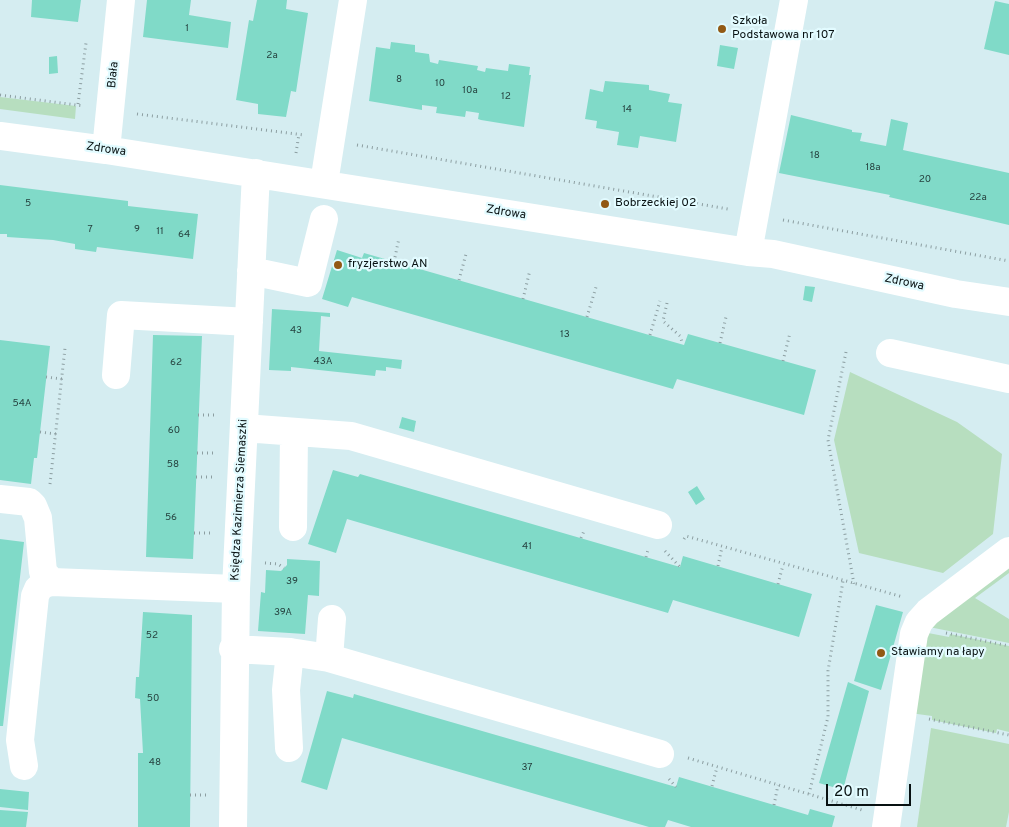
<!DOCTYPE html>
<html>
<head>
<meta charset="utf-8">
<style>
  body { margin:0 }
  #map { position:relative; width:1009px; height:827px; overflow:hidden; background:#d5edf1; font-family:Overpass,sans-serif }
  canvas { display:block }
  .scale { position:absolute; left:826px; top:784px; width:85px; height:22px; box-sizing:border-box; border:2px solid #081112; border-top:0; padding-left:6px; font-size:15px; line-height:18px; white-space:nowrap; color:#081112; -webkit-text-stroke:4px #e2fbff; paint-order:stroke }
</style>
</head>
<body>
<div id="map">
<canvas width="1009" height="827"></canvas>
<div class="scale">20 m</div>
</div>
<script>
const g = document.querySelector('canvas').getContext('2d');
g.lineJoin = 'round';
function fill(path, color) {
  g.fillStyle = color;
  g.fill(path, 'evenodd');
}
function shape(rows) {
  const path = new Path2D();
  for (const r of rows) {
    path.moveTo(r[0], r[1]);
    for (let i = 2; i < r.length; i += 2) path.lineTo(r[i], r[i + 1]);
  }
  return path;
}
function strokePath(path, color, width, dash) {
  g.strokeStyle = color;
  g.lineWidth = width;
  g.lineCap = dash ? 'butt' : 'round';
  g.setLineDash(dash || []);
  g.stroke(path);
}
function write(font, color, halo, rows, align = 'center') {
  g.font = font + ' Overpass,sans-serif';
  g.lineWidth = 4.5;
  g.setLineDash([]);
  g.textBaseline = 'middle';
  g.strokeStyle = halo;
  g.fillStyle = color;
  for (const [text, x, y, turn = 0] of rows) {
    g.save();
    g.translate(x, y);
    g.rotate((+turn || 0) * Math.PI / 180);
    g.textAlign = isNaN(turn) ? turn : align;
    if (halo) g.strokeText(text, 0, 0);
    g.fillText(text, 0, 0);
    g.restore();
  }
}
fill(shape([
  [0,97,76,106,75,119,0,109],
  [850,372,957,422,1002,454,993,534,943,573,859,553,834,440],
  [1009,562,1009,573,975,598,1009,619,1009,643,924,626],
  [923,632,949,637,950,634,1009,646,1009,732,997,729,996,733,932,720,932,716,910,713],
  [931,728,1009,744,1009,812,1006,827,917,827]
]), '#b7debf');
fill(shape([
  [32,0,81,0,78,22,31,17],
  [147,0,191,0,189,15,231,22,228,48,143,37],
  [257,0,287,0,286,9,308,13,296,92,291,91,286,117,258,114,258,104,236,100,249,20,253,21],
  [995,1,1009,4,1009,55,984,49],
  [391,42,415,45,415,52,429,54,430,62,438,64,439,60,478,66,477,70,485,72,486,68,508,71,509,64,530,67,529,75,531,75,524,127,481,120,478,119,479,113,466,111,465,117,436,113,437,107,422,105,422,110,369,101,376,47,390,49],
  [720,45,738,48,734,69,717,66],
  [57,56,58,73,49,74,49,57],
  [605,81,649,85,649,90,670,94,668,102,682,104,676,142,640,136,638,148,617,145,619,132,596,128,597,121,585,119,590,89,603,92],
  [791,115,852,130,852,132,862,133,860,141,886,146,891,119,908,123,903,150,1009,173,1009,225,889,197,890,195,779,173],
  [0,185,128,201,128,206,198,214,193,259,97,247,96,252,75,249,75,244,53,240,7,237,7,234,0,234],
  [337,250,362,258,364,253,684,345,688,334,816,370,804,415,677,379,673,389,352,297,348,307,322,299],
  [805,286,815,287,812,302,803,300],
  [272,309,330,313,330,317,321,316,319,351,402,360,401,369,386,367,386,371,376,370,375,376,291,367,291,371,269,370],
  [153,335,202,336,193,559,146,557],
  [0,340,50,346,37,458,34,458,31,484,0,480],
  [402,417,416,421,414,432,399,428],
  [333,470,358,477,360,474,680,567,683,556,812,594,799,637,673,600,668,613,347,519,336,553,308,544],
  [697,486,705,499,696,505,688,492],
  [0,539,24,542,3,726,0,726],
  [287,559,320,561,319,596,308,595,305,634,258,631,261,592,265,593,266,570,281,571,287,565],
  [876,605,903,612,881,690,854,681],
  [143,612,192,615,190,827,138,827,138,753,143,753,140,699,135,698,136,677,139,677],
  [848,682,869,691,843,790,819,783],
  [327,691,353,698,354,694,676,787,679,777,808,815,810,809,835,816,832,827,691,827,668,820,665,827,649,827,342,738,327,790,301,782],
  [0,789,29,792,28,810,0,807],
  [0,810,28,812,26,827,0,827]
]), '#80dac8');
strokePath(shape([
  [0,95,84,106],
  [78,104,86,43],
  [137,114,304,135],
  [357,145,728,209],
  [296,153,299,134],
  [783,220,1009,261],
  [394,262,399,238],
  [459,280,466,254],
  [523,299,530,270],
  [667,303,663,321,680,336,682,342],
  [587,317,596,287],
  [650,335,660,301],
  [720,343,726,317],
  [846,352,828,440,854,584],
  [783,361,790,333],
  [46,377,62,379],
  [198,415,216,415],
  [40,432,56,434],
  [197,453,215,453],
  [196,477,214,477],
  [50,484,65,348],
  [194,533,212,533],
  [581,538,584,531],
  [684,539,686,536,903,597],
  [665,551,680,567],
  [646,557,648,550],
  [265,563,278,564,284,568],
  [718,566,722,547],
  [778,584,783,565],
  [946,633,1009,646],
  [929,719,1009,735],
  [688,758,862,810],
  [669,779,676,787],
  [712,786,717,767],
  [809,794,828,717,828,671,843,581],
  [190,795,207,795],
  [774,805,778,785]
]), '#8c9ea1', 3, [1, 4]);
strokePath(shape([
  [0,136,106,150,748,252,773,254,956,294,1009,302],
  [106,150,121,0],
  [324,183,353,0],
  [748,252,794,0],
  [251,271,308,283,324,219],
  [890,353,1009,379],
  [116,375,121,315,249,322],
  [244,428,351,436,658,525],
  [0,499,29,502,33,506,38,518,43,572,52,582],
  [293,527,294,432],
  [233,649,290,652,329,658,660,754],
  [329,658,332,619],
  [289,748,286,690,290,652],
  [24,766,20,740,35,596,38,589,44,584,52,582,236,589],
  [233,827,236,589,256,173],
  [886,827,914,634,919,622,928,612,1009,551]
]), '#fff', 28);
for (const [x, y, r, color] of [
  [722,29,5,"#925914"],
  [605,204,5,"#925914"],
  [338,265,5,"#925914"],
  [881,653,5,"#925914"]
]) {
  const dot = new Path2D();
  dot.arc(x, y, r, 0, 2 * Math.PI);
  g.fillStyle = color;
  g.fill(dot);
  strokePath(dot, '#e2fbff', 2);
}
write('10px', '#264340', null, [
  ["1",187,29],
  ["2a",272,56],
  ["8",399,80],
  ["10",440,84],
  ["10a",470,91],
  ["12",506,97],
  ["14",627,110],
  ["18",815,156],
  ["18a",873,168],
  ["20",925,180],
  ["22a",978,198],
  ["5",28,204],
  ["7",90,230],
  ["9",137,230],
  ["11",160,232],
  ["64",184,235],
  ["43",296,331],
  ["13",565,335],
  ["43A",323,362],
  ["62",176,363],
  ["54A",22,404],
  ["60",174,431],
  ["58",173,465],
  ["56",171,518],
  ["41",527,547],
  ["39",292,582],
  ["39A",283,613],
  ["52",152,636],
  ["50",153,699],
  ["48",155,763],
  ["37",527,768]
]);
write('12px', '#081112', '#e2fbff', [
  ["Szkoła",732,22],
  ["Podstawowa nr 107",732,36],
  ["Bobrzeckiej 02",615,204],
  ["fryzjerstwo AN",348,265],
  ["Stawiamy na łapy",891,653]
], 'left');
write('12px', '#081112', '#e2fbff', [
  ["Biała",114,75,-84],
  ["Zdrowa",106,150,8],
  ["Zdrowa",506,213,9],
  ["Zdrowa",904,283,12],
  ["Księdza Kazimierza Siemaszki",240,500,-87]
]);
</script>
</body>
</html>
